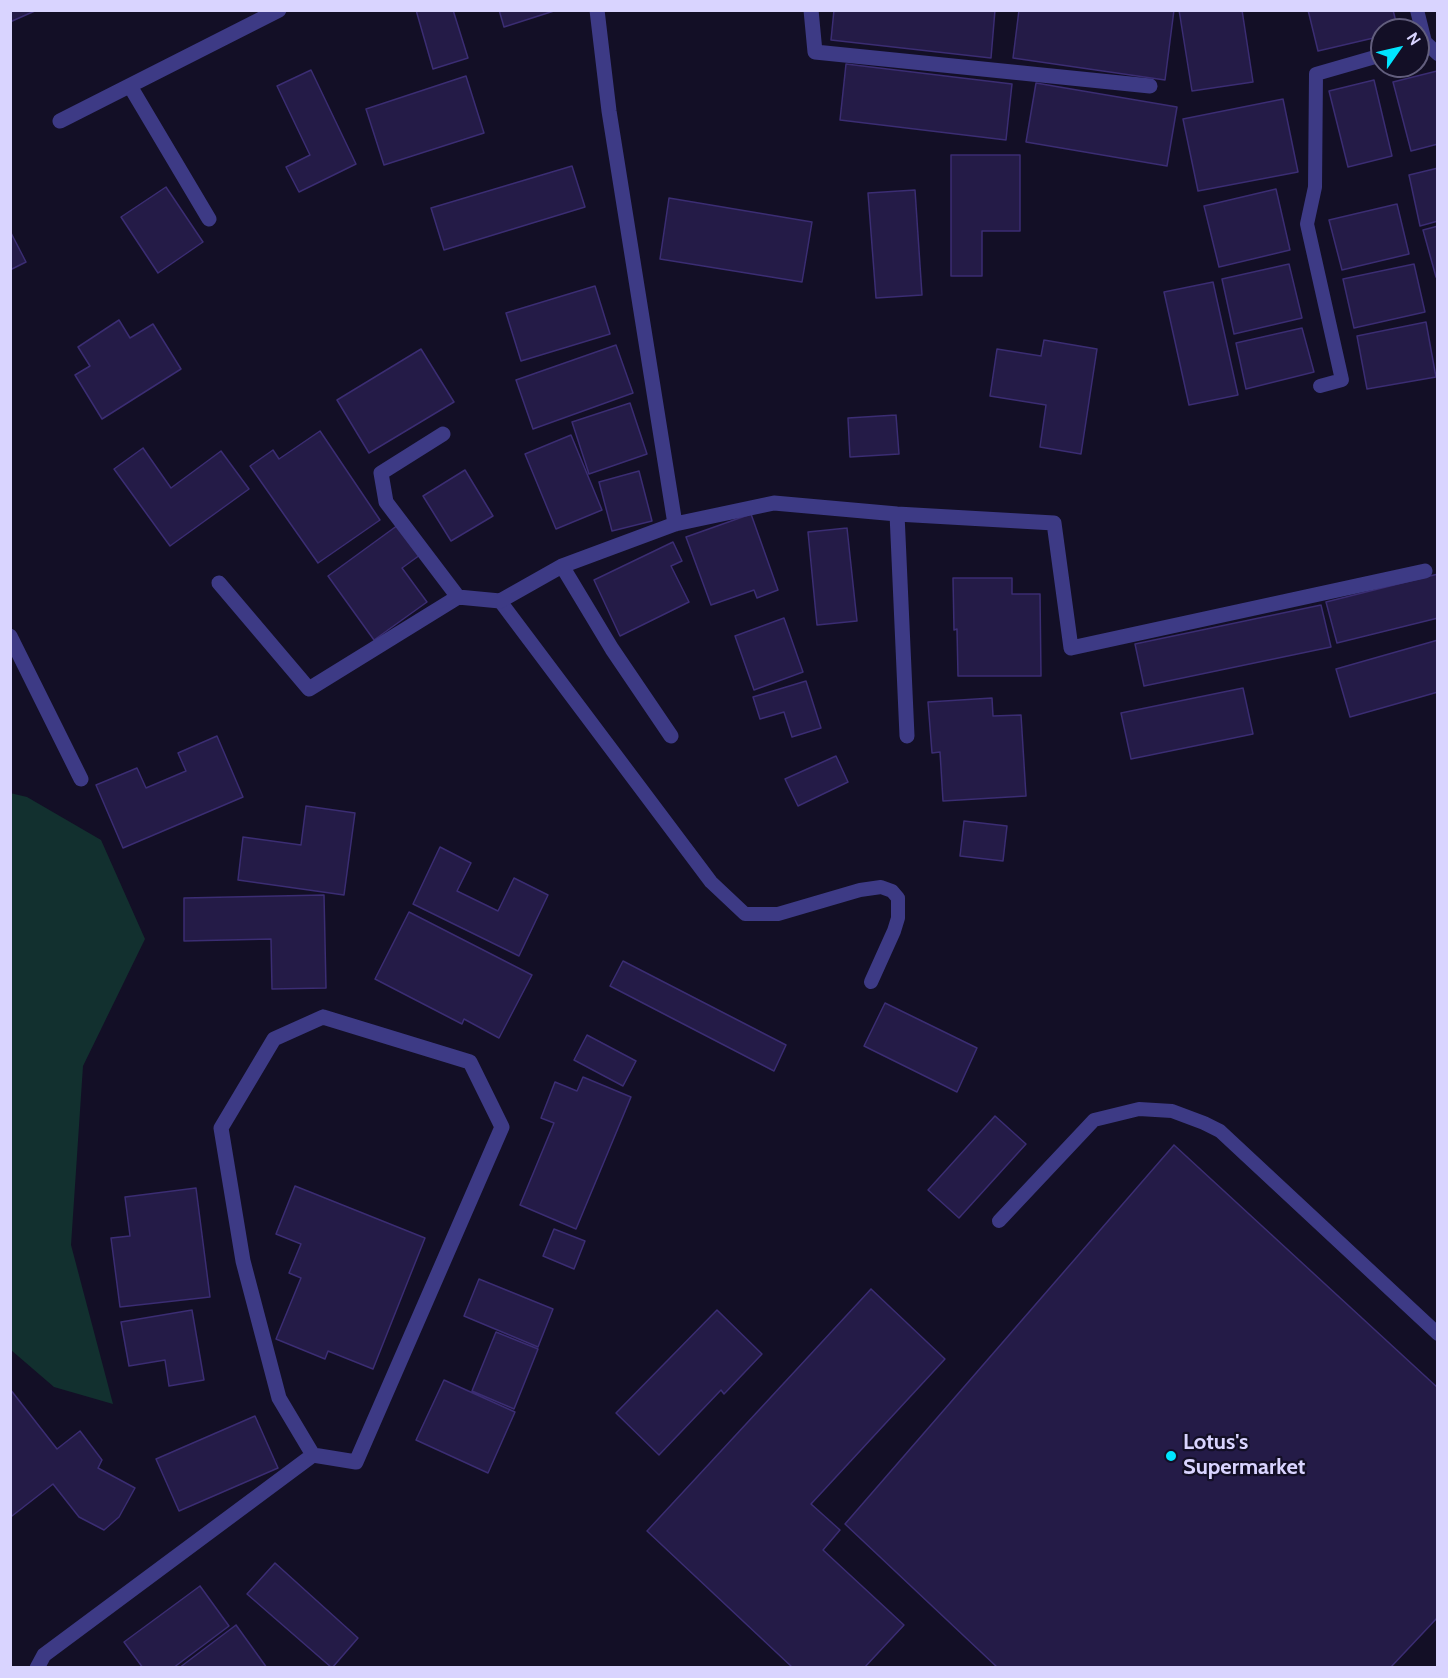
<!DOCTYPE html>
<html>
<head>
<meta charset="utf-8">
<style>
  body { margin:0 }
  #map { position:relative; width:1448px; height:1678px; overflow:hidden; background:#130f26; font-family:Cabin,sans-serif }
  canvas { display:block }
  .frame { position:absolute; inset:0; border:12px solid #d9d4ff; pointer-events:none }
  .north { position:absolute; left:1370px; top:18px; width:60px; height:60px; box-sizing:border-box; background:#130f26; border:2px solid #625e7d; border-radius:50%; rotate:56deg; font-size:16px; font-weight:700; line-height:24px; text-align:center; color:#d9d4ff }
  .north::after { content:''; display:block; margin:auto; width:21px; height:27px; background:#00e5ff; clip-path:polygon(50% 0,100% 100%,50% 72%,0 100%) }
</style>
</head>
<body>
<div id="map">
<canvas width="1448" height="1678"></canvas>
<div class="frame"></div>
<div class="north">N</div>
</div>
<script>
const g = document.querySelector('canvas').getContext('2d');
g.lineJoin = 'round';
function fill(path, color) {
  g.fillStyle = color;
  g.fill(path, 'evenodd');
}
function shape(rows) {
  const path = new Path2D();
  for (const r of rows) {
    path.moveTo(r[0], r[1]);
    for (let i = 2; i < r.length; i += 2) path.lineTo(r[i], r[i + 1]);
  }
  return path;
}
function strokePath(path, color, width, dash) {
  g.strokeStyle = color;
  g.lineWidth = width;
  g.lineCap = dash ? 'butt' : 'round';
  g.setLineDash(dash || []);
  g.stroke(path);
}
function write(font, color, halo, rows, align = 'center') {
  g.font = font + ' Cabin,sans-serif';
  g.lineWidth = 4.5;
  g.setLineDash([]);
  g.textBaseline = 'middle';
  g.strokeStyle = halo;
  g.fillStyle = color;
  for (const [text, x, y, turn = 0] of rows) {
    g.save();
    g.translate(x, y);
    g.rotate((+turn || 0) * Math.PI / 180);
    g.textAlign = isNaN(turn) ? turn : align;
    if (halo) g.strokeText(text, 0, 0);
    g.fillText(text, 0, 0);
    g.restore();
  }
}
fill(shape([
  [10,793,27,797,101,840,145,939,83,1066,71,1245,113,1404,54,1387,11,1350]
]), '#12302f');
const building = shape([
  [10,10,37,10,10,22,10,10],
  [416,10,453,10,468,58,433,69,416,10],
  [499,10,557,10,504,27,499,10],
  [834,10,995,10,991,58,831,40,834,10],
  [1019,10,1174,10,1165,80,1013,58,1019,10],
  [1179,10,1242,10,1253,82,1192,91,1179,10],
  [1308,10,1393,10,1398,30,1382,30,1382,36,1318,51,1308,10],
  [846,64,1012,84,1006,140,840,120,846,64],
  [311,70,356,164,299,192,286,167,310,155,277,86,311,70],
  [1437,71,1438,144,1411,151,1393,82,1437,71],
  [466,76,484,133,384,165,366,109,466,76],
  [1374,80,1392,156,1348,167,1329,91,1374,80],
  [1036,83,1177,107,1167,166,1026,142,1036,83],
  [1283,99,1298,172,1198,191,1183,119,1283,99],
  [951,155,1020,155,1020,231,982,231,982,276,951,276,951,155],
  [572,166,585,207,444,250,431,208,572,166],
  [1438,168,1438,221,1420,226,1409,175,1438,168],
  [166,187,203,242,158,273,121,217,166,187],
  [1276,189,1290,250,1219,267,1204,206,1276,189],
  [915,190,922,295,876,298,868,193,915,190],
  [669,198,812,222,802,282,660,259,669,198],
  [1397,204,1409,254,1342,270,1329,220,1397,204],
  [1438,226,1438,277,1436,277,1423,230,1438,226],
  [10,231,26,262,10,270,10,231],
  [1289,264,1302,318,1234,334,1222,279,1289,264],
  [1414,264,1425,312,1354,328,1343,279,1414,264],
  [1213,282,1238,395,1189,405,1164,292,1213,282],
  [595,286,610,334,521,361,506,313,595,286],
  [119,320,130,338,153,324,181,369,102,419,75,375,90,366,78,347,119,320],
  [1426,322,1436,377,1367,389,1357,336,1426,322],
  [1302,328,1314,372,1246,389,1236,343,1302,328],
  [1044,340,1097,349,1081,454,1040,447,1046,405,990,396,997,349,1041,356,1044,340],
  [616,345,633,393,533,429,516,380,616,345],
  [421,349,454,402,369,453,337,400,421,349],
  [630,403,647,454,589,474,572,422,630,403],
  [896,415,899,454,850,457,848,418,896,415],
  [320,431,380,520,318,563,250,466,273,450,279,459,320,431],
  [571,435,602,510,556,529,525,454,571,435],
  [143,448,171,488,221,451,249,489,170,546,114,469,143,448],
  [465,470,493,516,451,541,423,496,465,470],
  [639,471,652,521,612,531,599,482,639,471],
  [751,514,778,590,757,598,754,590,711,605,686,537,751,514],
  [398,525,420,555,402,568,427,602,374,640,328,576,398,525],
  [847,528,857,621,817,625,808,532,847,528],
  [673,542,682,561,671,566,689,602,620,636,594,580,673,542],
  [1438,574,1438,618,1337,643,1326,602,1438,574],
  [953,578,1012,578,1012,594,1040,594,1041,676,958,676,957,629,954,630,953,578],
  [1321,605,1331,647,1144,686,1135,644,1321,605],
  [784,618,803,672,754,690,735,636,784,618],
  [1438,640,1438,692,1350,717,1336,669,1438,640],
  [806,681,821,728,792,737,784,712,760,719,753,697,806,681],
  [1243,688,1253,734,1131,759,1121,713,1243,688],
  [992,698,993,716,1021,715,1026,796,943,801,940,752,932,753,928,702,992,698],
  [217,736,243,797,123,848,96,785,137,768,146,788,186,771,178,753,217,736],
  [836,756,848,782,798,806,785,779,836,756],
  [306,806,355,813,344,895,238,880,243,837,301,845,306,806],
  [964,821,1007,826,1003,861,960,856,964,821],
  [440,847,471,863,457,891,498,911,514,878,548,895,519,956,413,904,440,847],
  [324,895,326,988,272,989,271,939,184,941,184,898,324,895],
  [409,912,532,975,499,1038,464,1019,462,1024,375,979,409,912],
  [623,961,786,1045,774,1071,610,986,623,961],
  [885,1003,977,1048,957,1092,864,1046,885,1003],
  [587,1035,636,1061,623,1086,574,1060,587,1035],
  [583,1077,631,1097,576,1229,520,1205,554,1123,541,1118,555,1082,577,1091,583,1077],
  [995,1116,1026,1144,959,1218,928,1190,995,1116],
  [1174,1145,1438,1388,1438,1617,1390,1668,998,1668,845,1524,1174,1145],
  [295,1186,425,1238,373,1369,328,1351,325,1359,276,1339,301,1278,289,1273,301,1244,276,1234,295,1186],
  [196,1188,210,1297,120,1307,111,1238,130,1236,125,1197,196,1188],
  [554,1229,585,1241,574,1269,543,1256,554,1229],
  [479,1279,553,1309,538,1347,464,1316,479,1279],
  [871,1289,945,1359,811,1504,840,1530,823,1550,904,1625,864,1668,793,1668,647,1531,871,1289],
  [192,1310,204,1380,169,1386,165,1360,129,1366,121,1322,192,1310],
  [717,1310,762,1354,724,1394,721,1390,659,1455,616,1413,717,1310],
  [496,1332,538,1349,514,1409,472,1391,496,1332],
  [444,1380,515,1412,488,1473,416,1440,444,1380],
  [10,1389,57,1449,80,1431,102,1460,98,1468,135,1488,119,1517,104,1530,79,1517,53,1484,12,1516,10,1514,10,1389],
  [255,1416,278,1468,179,1511,156,1459,255,1416],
  [275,1563,358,1638,332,1668,247,1594,275,1563],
  [200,1586,229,1626,173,1668,143,1668,124,1642,200,1586],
  [236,1625,267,1668,179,1668,236,1625]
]);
fill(building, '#241b47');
strokePath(building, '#3b2d73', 1.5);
strokePath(shape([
  [1417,10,1425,42,1438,54],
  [1320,386,1342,380,1307,224,1315,187,1316,74,1382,55],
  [500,601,711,882,745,914,778,914,860,890,881,887,892,891,898,898,898,918,894,931,871,982],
  [999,1221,1094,1120,1139,1109,1172,1111,1204,1123,1220,1131,1438,1334]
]), '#3d3a85', 14);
strokePath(shape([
  [597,10,609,111,675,524],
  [811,10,815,52,1150,86],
  [130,86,209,219],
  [60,121,279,10],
  [443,434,381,473,386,502,458,597],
  [897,514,907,736],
  [562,566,612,649,671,736],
  [219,583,309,689,458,597,500,601,562,566,675,524,774,503,897,514,1054,523,1071,648,1425,571],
  [10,636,81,779],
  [323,1017,470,1062,502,1127,356,1462,313,1455,279,1398,243,1261,221,1128,274,1039,323,1017],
  [37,1668,44,1655,313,1455]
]), '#3d3a85', 15);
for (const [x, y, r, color] of [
  [1171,1456,6,"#00e5ff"]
]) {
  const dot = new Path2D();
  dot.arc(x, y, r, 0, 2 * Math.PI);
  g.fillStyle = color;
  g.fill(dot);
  strokePath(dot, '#130f26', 2);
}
write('bold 22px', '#d9d4ff', '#130f26', [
  ["Lotus's",1183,1443],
  ["Supermarket",1183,1468]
], 'left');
</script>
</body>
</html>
